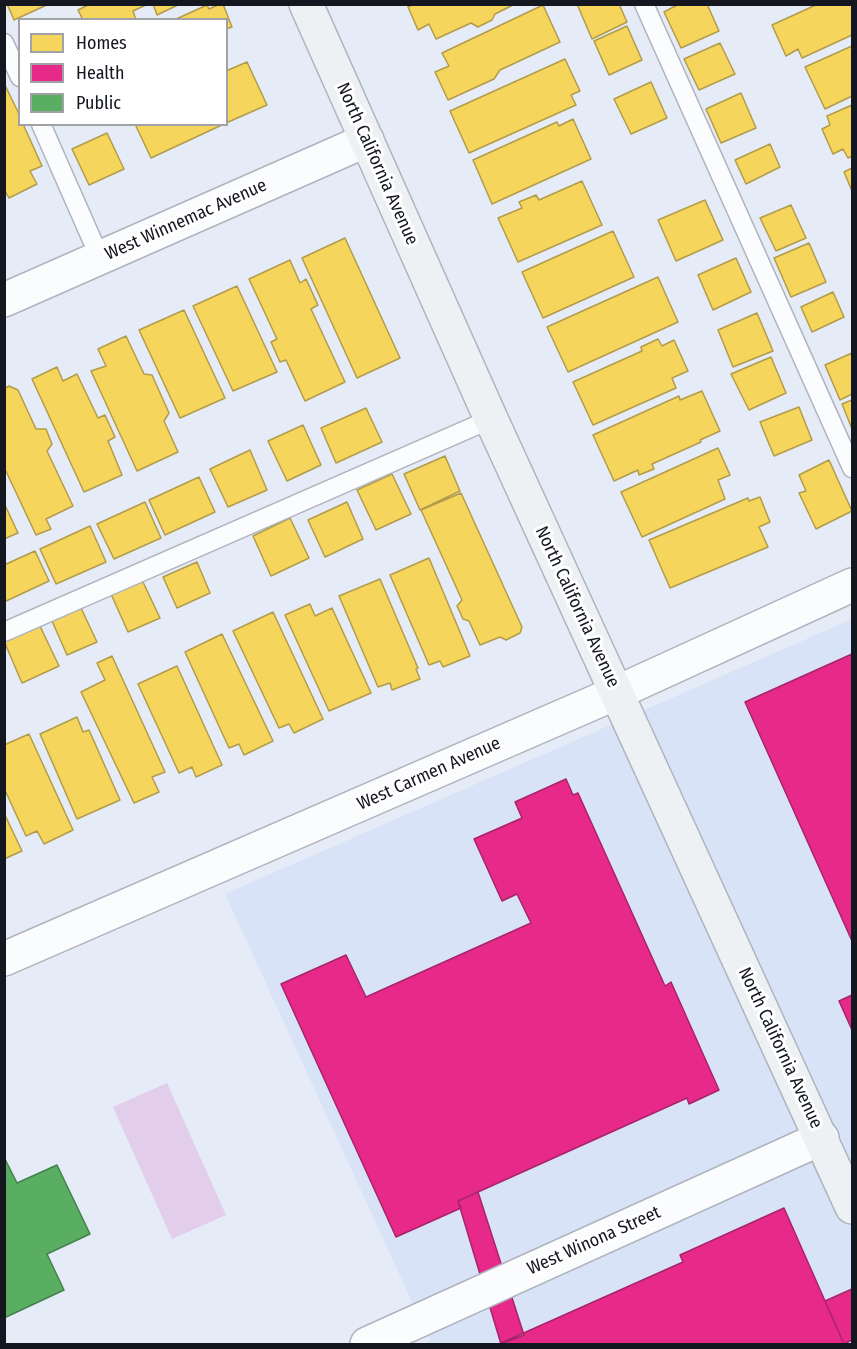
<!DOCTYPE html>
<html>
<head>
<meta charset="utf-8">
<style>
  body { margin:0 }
  #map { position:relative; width:857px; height:1349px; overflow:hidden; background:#e5ebf7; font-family:"Fira Sans Condensed",sans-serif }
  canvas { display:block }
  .frame { position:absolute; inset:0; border:6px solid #14171f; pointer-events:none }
  .legend { position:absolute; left:18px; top:18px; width:210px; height:108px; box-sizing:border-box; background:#fff; border:2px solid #a1a2a5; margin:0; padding:8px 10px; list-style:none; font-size:18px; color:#14171f }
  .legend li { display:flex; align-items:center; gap:12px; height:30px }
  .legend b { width:30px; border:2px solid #a1a2a5 }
</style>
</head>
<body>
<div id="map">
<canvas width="857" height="1349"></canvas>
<div class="frame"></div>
<ul class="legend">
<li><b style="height:16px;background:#f6d55c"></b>Homes</li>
<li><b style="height:16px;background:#e7298a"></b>Health</li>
<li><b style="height:16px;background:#5aae61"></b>Public</li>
</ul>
</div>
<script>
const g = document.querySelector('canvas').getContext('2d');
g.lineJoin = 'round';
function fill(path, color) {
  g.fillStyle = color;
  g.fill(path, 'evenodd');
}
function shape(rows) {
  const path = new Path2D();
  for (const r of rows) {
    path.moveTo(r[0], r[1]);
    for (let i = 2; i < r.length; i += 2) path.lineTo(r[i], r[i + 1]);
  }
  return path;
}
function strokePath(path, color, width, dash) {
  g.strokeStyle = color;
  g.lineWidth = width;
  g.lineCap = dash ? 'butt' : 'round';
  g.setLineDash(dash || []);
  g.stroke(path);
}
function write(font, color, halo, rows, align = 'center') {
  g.font = font + ' "Fira Sans Condensed",sans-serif';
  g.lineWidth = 6;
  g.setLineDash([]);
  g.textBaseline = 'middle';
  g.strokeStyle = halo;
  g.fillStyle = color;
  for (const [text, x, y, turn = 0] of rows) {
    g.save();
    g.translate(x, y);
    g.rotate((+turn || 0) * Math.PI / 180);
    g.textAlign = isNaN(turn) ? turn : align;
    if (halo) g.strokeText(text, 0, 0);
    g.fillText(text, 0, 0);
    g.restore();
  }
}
fill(shape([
  [852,619,852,1344,423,1344,430,1341,225,894]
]), '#d9e3f8');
fill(shape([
  [167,1083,226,1215,172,1239,113,1107]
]), '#e2ceeb');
const homes = shape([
  [7,4,49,4,14,20,7,4],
  [90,4,148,4,133,11,136,20,83,20,78,10,90,4],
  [153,4,180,4,157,15,153,4],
  [220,4,223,4,232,27,226,29,226,20,174,20,207,5,209,9,220,4],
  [414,4,515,4,495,14,492,20,478,27,471,23,436,39,429,24,418,30,408,7,414,4],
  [577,4,619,4,627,22,592,39,577,4],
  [679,4,707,4,719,31,681,48,664,12,679,4],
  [818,4,852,4,852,35,802,58,798,49,786,56,772,25,818,4],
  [543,5,560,42,500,70,494,79,448,100,435,72,449,66,442,53,543,5],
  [627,26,642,60,609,75,594,41,627,26],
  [720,43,735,74,699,90,684,59,720,43],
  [852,46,852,96,825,109,805,67,852,46],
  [565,59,580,91,571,95,576,105,469,153,450,111,565,59],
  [247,62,267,105,226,123,226,71,247,62],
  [651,82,667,118,631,134,614,99,651,82],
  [4,83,20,116,20,124,23,124,42,166,30,171,37,184,9,198,4,189,4,83],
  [741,93,756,128,721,143,706,109,741,93],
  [852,105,852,156,848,158,843,149,833,154,822,129,830,125,827,116,852,105],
  [573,119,591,159,492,204,473,160,557,122,559,126,573,119],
  [135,124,224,124,151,158,135,124],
  [107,133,124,169,89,185,72,149,107,133],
  [770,144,780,167,746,184,735,160,770,144],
  [852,168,852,191,844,172,852,168],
  [582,181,602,225,518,262,498,218,522,208,519,202,536,195,539,200,582,181],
  [705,200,723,240,676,261,658,220,705,200],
  [791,205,806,238,776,251,760,218,791,205],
  [613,231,634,277,543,318,522,272,613,231],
  [345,238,400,358,357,378,302,258,345,238],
  [809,243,826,282,791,297,774,258,809,243],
  [736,258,751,292,713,310,698,275,736,258],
  [290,260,300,283,306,279,318,305,311,309,345,382,305,401,286,360,280,362,271,342,277,339,249,279,290,260],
  [658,277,678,322,568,372,547,327,658,277],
  [237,286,277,372,233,391,193,306,237,286],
  [833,292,844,317,812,332,801,307,833,292],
  [184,310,225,398,180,418,139,330,184,310],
  [757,313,773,351,733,367,718,330,757,313],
  [126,336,144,374,152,375,169,413,164,421,178,452,137,471,91,371,106,366,98,349,126,336],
  [658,339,662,346,674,340,688,371,672,378,676,388,593,425,573,382,642,351,641,347,658,339],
  [852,353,852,394,840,400,825,365,852,353],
  [771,357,786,393,749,410,731,374,771,357],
  [57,367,63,381,77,374,98,418,105,415,115,437,108,441,122,475,84,492,32,379,57,367],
  [9,386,18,390,36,429,46,429,52,444,47,451,73,506,46,519,51,529,36,535,4,467,4,389,9,386],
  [702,391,720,431,700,440,701,442,652,464,654,469,639,475,638,470,614,481,593,435,679,396,680,400,702,391],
  [852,400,852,429,842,404,852,400],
  [799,407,812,440,774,456,760,422,799,407],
  [366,408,382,442,336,463,321,428,366,408],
  [303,425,321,465,287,481,268,441,303,425],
  [718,448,730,475,718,480,725,499,642,537,621,492,718,448],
  [250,450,267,490,228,507,210,469,250,450],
  [445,456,460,491,420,510,404,474,445,456],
  [829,460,852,511,816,529,799,493,806,491,799,475,829,460],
  [392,474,411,514,376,530,357,490,392,474],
  [199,477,215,512,165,535,149,500,199,477],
  [461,493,522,627,520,633,506,640,500,637,480,645,469,621,463,619,457,606,462,600,421,510,461,493],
  [760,497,770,522,759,527,768,547,670,588,649,540,748,498,749,501,760,497],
  [145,502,161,538,114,559,97,524,145,502],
  [347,502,363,539,325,557,308,520,347,502],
  [4,503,18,533,4,539,4,503],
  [290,518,309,558,271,576,253,536,290,518],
  [90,526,106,562,56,584,40,549,90,526],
  [35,551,49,581,4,602,4,565,35,551],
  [429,558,470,656,443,667,440,661,429,665,390,575,429,558],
  [197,562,210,593,177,608,163,577,197,562],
  [380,579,418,668,416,669,420,679,392,690,390,683,378,687,339,596,380,579],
  [142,580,160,618,128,632,111,594,142,580],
  [310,604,315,616,332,608,371,693,329,711,285,615,310,604],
  [81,608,97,642,67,655,52,621,81,608],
  [273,612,323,719,294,733,289,724,279,728,233,631,273,612],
  [39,624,59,666,22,683,4,641,39,624],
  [222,634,273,741,244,755,239,744,229,748,185,652,222,634],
  [112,656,165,772,152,777,159,792,134,803,81,692,105,680,97,663,112,656],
  [177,666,222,765,196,777,192,767,179,773,138,684,177,666],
  [77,717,83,732,89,730,120,800,77,819,40,734,77,717],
  [29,734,73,830,44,844,37,831,26,836,4,788,4,745,29,734],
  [4,813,22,851,4,859,4,813]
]);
fill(homes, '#f6d55c');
strokePath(homes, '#b29c4a', 1.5);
const health = shape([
  [852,654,852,941,745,702,852,654],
  [566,779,573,795,578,793,665,986,671,982,719,1090,689,1104,687,1098,478,1192,458,1201,461,1208,396,1237,281,984,346,955,366,997,531,923,517,894,502,901,474,839,522,818,515,802,566,779],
  [852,995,852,1030,839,1001,852,995],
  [478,1192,524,1335,501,1344,458,1201,478,1192],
  [784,1208,844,1344,499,1344,683,1262,680,1255,784,1208],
  [852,1289,852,1340,844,1344,825,1301,852,1289]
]);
fill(health, '#e7298a');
strokePath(health, '#a8246a', 1.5);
const public = shape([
  [4,1157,17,1183,57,1165,90,1234,47,1254,64,1290,4,1318,4,1157]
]);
fill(public, '#5aae61');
strokePath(public, '#45814d', 1.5);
const lane = shape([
  [644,4,852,468],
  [4,43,20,77],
  [41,124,100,258],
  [4,632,491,419]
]);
const street = shape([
  [4,300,367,140],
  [4,959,616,693,852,585],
  [367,1344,822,1138]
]);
const secondary = shape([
  [306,4,491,419,852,1207]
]);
strokePath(lane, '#afb3bd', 21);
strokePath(street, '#afb3bd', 36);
strokePath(secondary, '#afb3bd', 36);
strokePath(lane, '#fbfcfe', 18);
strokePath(street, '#fbfcfe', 33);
strokePath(secondary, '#eef1f4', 33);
write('18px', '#14171f', '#fff', [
  ["North California Avenue",377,164,66],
  ["West Winnemac Avenue",186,220,-24],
  ["North California Avenue",577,607,65],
  ["West Carmen Avenue",429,774,-24],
  ["North California Avenue",780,1048,65],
  ["West Winona Street",594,1241,-24]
]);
</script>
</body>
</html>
